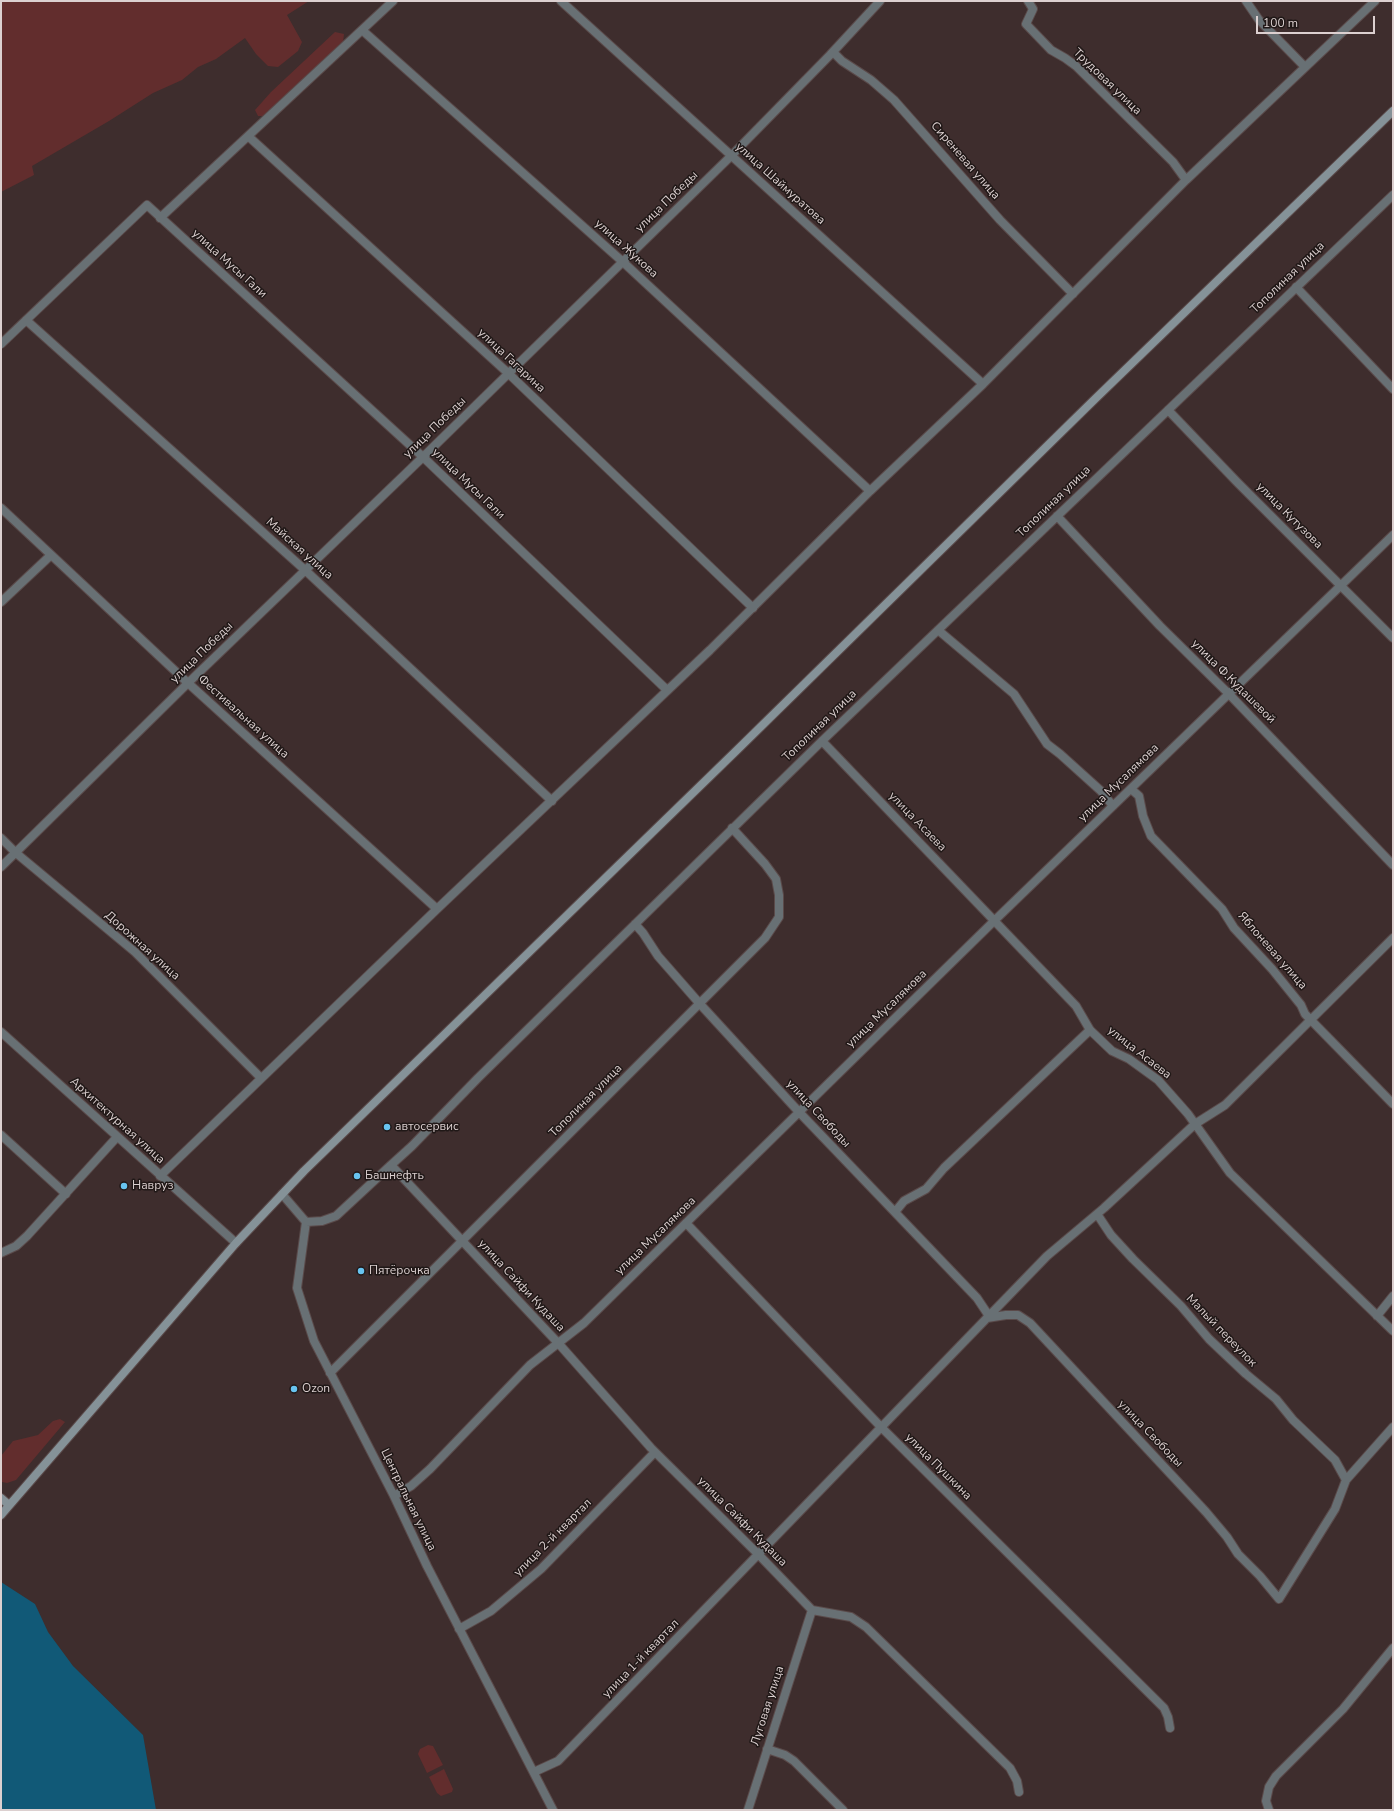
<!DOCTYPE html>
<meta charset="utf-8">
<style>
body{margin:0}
#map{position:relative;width:1394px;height:1811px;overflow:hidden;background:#3e2d2d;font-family:"Nunito Sans",sans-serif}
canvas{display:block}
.frame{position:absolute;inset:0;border:2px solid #dcd0d0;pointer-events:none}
.scale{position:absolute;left:1256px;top:16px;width:119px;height:18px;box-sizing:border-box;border:2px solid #dcd0d0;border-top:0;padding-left:5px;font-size:12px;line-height:14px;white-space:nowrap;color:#dcd0d0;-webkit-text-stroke:3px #201817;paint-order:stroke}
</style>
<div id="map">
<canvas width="1394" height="1811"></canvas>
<div class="frame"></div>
<div class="scale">100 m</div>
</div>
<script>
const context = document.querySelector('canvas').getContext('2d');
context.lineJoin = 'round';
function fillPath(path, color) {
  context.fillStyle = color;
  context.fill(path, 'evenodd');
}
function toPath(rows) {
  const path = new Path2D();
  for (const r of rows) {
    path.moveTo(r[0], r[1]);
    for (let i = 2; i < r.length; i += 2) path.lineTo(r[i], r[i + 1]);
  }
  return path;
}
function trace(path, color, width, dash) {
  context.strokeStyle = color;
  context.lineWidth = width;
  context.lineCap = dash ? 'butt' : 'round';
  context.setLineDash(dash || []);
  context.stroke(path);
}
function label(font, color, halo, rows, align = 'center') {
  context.font = font + ' "Nunito Sans",sans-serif';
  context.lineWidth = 3;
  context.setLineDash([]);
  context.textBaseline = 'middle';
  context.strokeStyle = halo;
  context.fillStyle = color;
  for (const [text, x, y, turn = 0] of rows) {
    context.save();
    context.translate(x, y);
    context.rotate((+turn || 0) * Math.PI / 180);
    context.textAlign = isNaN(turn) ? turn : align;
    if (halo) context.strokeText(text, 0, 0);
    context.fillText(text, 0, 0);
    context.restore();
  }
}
fillPath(toPath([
 [1,1,309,1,287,15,302,42,298,51,278,67,268,66,256,54,245,38,216,59,198,67,182,80,153,93,109,121,32,166,34,175,1,192],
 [335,32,344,34,343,42,264,116,258,116,255,110,271,92],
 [60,1419,65,1422,16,1480,7,1483,2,1482,1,1481,1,1456,13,1441,38,1435,53,1421],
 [428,1745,433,1746,443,1765,427,1773,418,1754,420,1749],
 [444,1769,453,1789,452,1792,441,1796,437,1793,429,1777]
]), '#622d2d');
fillPath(toPath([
 [1,1582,35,1604,48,1632,73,1666,143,1735,156,1810,1,1810]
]), '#115977');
const street = toPath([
 [561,1,983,384],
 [1028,1,1033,9,1026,24,1051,50,1065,58,1076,66,1173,162,1186,180],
 [1246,1,1259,20,1305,67],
 [362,30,623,262,870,491],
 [833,52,842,61,871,80,894,100,1000,220,1073,294],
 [248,136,508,373,753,608],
 [160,218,393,1],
 [1296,287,1393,389],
 [26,320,305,570,552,801],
 [1,344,147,205,423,457,667,690],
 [1168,410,1237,482,1393,638],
 [1,508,188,683,437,909],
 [1057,516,1160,626,1229,694,1393,865],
 [1,602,51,555],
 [938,630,1014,694,1047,744,1060,754,1101,791,1113,806],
 [822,741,1076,1006,1090,1030,1112,1051,1129,1059,1158,1080,1188,1114,1230,1173,1393,1331],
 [1131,789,1139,796,1143,816,1151,836,1222,909,1234,928,1272,969,1301,1005,1305,1014,1393,1104],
 [1,838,16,853,135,952,261,1078],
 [1,867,188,683,423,457,731,156,830,55,880,1],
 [635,924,643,933,658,956,700,1004,799,1112,977,1298,989,1316],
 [1,1032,236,1243],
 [1,1135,66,1194],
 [391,1165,412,1146,478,1078,822,741,1393,195],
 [160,1176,437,909,710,650,870,491,983,384,1186,180,1375,1],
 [282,1194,306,1222,297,1288,314,1341,394,1496,427,1566,553,1810],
 [895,1212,904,1201,926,1189,944,1168,1090,1030],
 [1097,1214,1111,1235,1133,1259,1181,1306,1209,1339,1246,1374,1276,1399,1293,1420,1335,1460,1346,1480],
 [306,1222,322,1221,336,1216,391,1165,559,1344,651,1448,759,1555,812,1610,851,1617,866,1627,1010,1768,1017,1781,1019,1792],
 [686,1223,881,1427,1164,1708,1168,1717,1170,1728],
 [1,1253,16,1246,27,1236,117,1137],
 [1377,1316,1393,1296],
 [987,1318,1006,1315,1018,1315,1030,1323,1206,1512,1227,1537,1238,1554,1260,1576,1279,1599,1335,1509,1346,1480,1393,1427],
 [330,1373,765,938,779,917,779,895,776,879,765,864,732,828],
 [394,1496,411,1486,430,1469,530,1365,584,1323,994,921,1393,535],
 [459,1629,491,1611,541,1569,655,1452],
 [767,1749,785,1755,794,1761,843,1810],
 [534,1772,558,1761,1047,1256,1104,1208,1195,1124,1225,1105,1393,938],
 [748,1810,812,1610],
 [1269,1810,1266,1801,1269,1787,1276,1776,1343,1709,1393,1648]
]);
const secondary = toPath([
 [1,1498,9,1505],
 [1,1515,236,1243,304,1171,736,751,1096,398,1393,111]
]);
trace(street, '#5a4a4a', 10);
trace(secondary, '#5a4a4a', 10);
trace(street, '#687074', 8);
trace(secondary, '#859298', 8);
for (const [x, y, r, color] of [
 [387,1127,4,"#68c4f0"],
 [357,1176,4,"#68c4f0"],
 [124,1186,4,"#68c4f0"],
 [361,1271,4,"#68c4f0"],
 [294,1389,4,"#68c4f0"]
]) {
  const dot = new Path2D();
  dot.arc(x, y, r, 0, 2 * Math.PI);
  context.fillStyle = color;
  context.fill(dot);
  trace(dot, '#201817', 1.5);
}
label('12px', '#dcd0d0', '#201817', [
 ["Трудовая улица",1107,82,44],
 ["Сиреневая улица",965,161,49],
 ["улица Шаймуратова",780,184,42],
 ["улица Победы",667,202,-44],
 ["улица Жукова",626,249,42],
 ["улица Мусы Гали",229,264,42],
 ["Тополиная улица",1288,278,-44],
 ["улица Гагарина",511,361,43],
 ["улица Победы",435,428,-44],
 ["улица Мусы Гали",468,484,44],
 ["Тополиная улица",1054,502,-44],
 ["улица Кутузова",1289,516,45],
 ["Майская улица",299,549,42],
 ["улица Победы",202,653,-44],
 ["улица Ф.Кудашевой",1233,682,45],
 ["Фестивальная улица",243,717,42],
 ["Тополиная улица",820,726,-44],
 ["улица Мусалямова",1119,783,-44],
 ["улица Асаева",917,822,46],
 ["Дорожная улица",142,946,42],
 ["Яблоневая улица",1272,951,49],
 ["улица Мусалямова",887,1009,-44],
 ["улица Асаева",1139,1053,38],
 ["Тополиная улица",586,1101,-45],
 ["улица Свободы",818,1114,47],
 ["Архитектурная улица",117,1121,42],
 ["улица Мусалямова",656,1236,-44],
 ["улица Сайфи Кудаша",521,1286,47],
 ["Малый переулок",1221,1331,46],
 ["улица Свободы",1150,1434,46],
 ["улица Пушкина",938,1467,45],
 ["Центральная улица",408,1500,64],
 ["улица Сайфи Кудаша",742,1522,45],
 ["улица 2-й квартал",553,1538,-45],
 ["улица 1-й квартал",641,1659,-46],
 ["Луговая улица",768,1706,-72]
]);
label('12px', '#dcd0d0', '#201817', [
 ["автосервис",395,1127],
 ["Башнефть",365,1176],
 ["Навруз",132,1186],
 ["Пятёрочка",369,1271],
 ["Ozon",302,1389]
], 'left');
</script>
